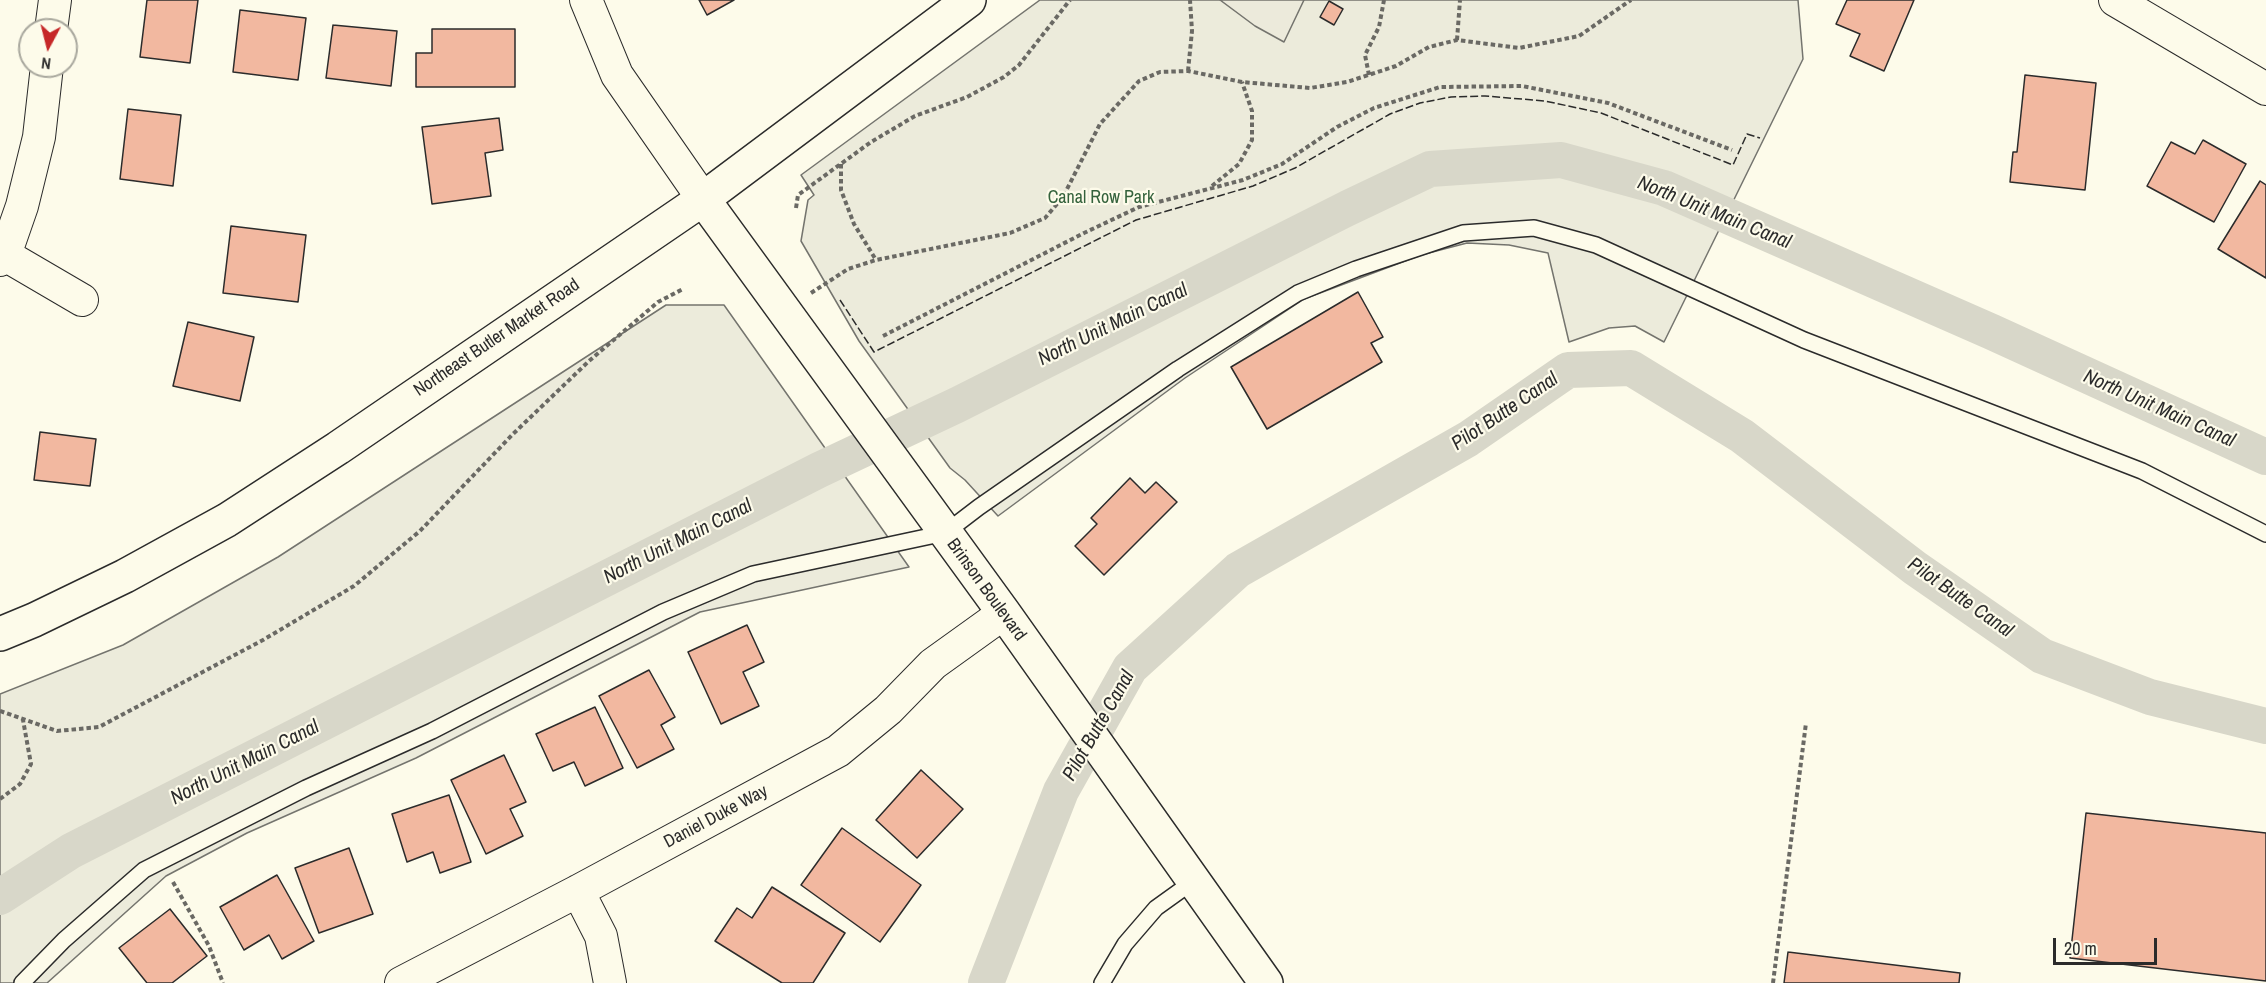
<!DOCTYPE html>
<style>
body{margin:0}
#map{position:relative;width:2266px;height:983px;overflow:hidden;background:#fdfbea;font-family:"Archivo Narrow",sans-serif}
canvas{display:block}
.north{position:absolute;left:18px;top:18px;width:60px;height:60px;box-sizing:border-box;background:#fdfbea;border:2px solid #a9a89e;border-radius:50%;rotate:187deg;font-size:16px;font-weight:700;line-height:24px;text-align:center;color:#2b2b2b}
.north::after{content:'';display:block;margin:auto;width:21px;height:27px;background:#c62828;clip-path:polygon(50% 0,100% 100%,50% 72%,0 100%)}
.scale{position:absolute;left:2053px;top:938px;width:104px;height:27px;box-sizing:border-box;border:3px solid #2b2b2b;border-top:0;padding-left:8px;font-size:18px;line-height:21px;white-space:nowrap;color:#2b2b2b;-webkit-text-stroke:4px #fdfbea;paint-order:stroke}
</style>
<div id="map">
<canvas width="2266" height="983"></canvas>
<div class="north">N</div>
<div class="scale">20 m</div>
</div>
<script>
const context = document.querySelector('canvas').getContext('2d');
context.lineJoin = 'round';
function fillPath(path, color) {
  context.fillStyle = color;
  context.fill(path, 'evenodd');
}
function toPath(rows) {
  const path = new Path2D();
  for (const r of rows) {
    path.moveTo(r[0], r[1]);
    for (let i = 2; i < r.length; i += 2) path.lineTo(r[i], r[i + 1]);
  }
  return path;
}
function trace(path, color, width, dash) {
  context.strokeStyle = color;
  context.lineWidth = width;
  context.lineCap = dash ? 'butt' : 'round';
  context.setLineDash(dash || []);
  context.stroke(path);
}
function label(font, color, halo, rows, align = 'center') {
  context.font = font + ' "Archivo Narrow",sans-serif';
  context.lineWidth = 4.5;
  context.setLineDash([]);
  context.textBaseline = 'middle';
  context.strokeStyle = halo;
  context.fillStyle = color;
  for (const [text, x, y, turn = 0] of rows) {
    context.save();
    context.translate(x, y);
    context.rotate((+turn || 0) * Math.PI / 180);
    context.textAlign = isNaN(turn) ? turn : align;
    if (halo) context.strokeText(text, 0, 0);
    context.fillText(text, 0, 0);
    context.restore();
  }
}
const green = toPath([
 [1040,0,1798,0,1803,59,1664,342,1635,326,1609,328,1569,342,1548,253,1509,245,1467,243,1421,255,1304,299,1185,378,998,516,965,480,950,468,859,341,801,241,808,200,814,195,801,175,1040,0],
 [666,305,724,305,909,567,700,612,416,758,247,833,166,876,47,983,0,983,0,694,123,645,278,557,666,305]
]);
fillPath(green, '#ecebdb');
trace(green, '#74746e', 1.5);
const parking = toPath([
 [1220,0,1304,0,1284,42,1255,26,1220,0]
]);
fillPath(parking, '#eceadb');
trace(parking, '#74746e', 1.5);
trace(toPath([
 [0,897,71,851,819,470,957,405,1348,208,1430,169,1561,160,1664,188,1992,332,2266,457],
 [986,983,1061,791,1130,668,1238,570,1468,439,1568,370,1631,368,1742,436,1915,568,2042,656,2150,697,2266,726]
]), '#d8d7c9', 36);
const building = toPath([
 [147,0,198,0,190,63,140,57,147,0],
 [699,0,734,0,707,15,699,0],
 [1847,0,1914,0,1884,71,1850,56,1860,34,1836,24,1847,0],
 [1329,1,1343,9,1334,25,1320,17,1329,1],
 [240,10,306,18,298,80,233,72,240,10],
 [333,25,397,31,391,86,326,78,333,25],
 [432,29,515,29,515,87,416,87,416,53,432,53,432,29],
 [2025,75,2096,83,2085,190,2010,182,2013,152,2017,152,2025,75],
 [128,109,181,115,173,186,120,179,128,109],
 [499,118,503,150,485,153,491,196,432,204,422,127,499,118],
 [2203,140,2246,164,2214,222,2147,186,2171,142,2195,154,2203,140],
 [2260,181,2266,185,2266,278,2218,249,2260,181],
 [231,226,306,235,298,302,223,293,231,226],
 [1358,292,1383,337,1371,343,1382,362,1267,429,1231,367,1358,292],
 [188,322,254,337,240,401,173,386,188,322],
 [40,432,96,439,90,486,34,480,40,432],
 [1130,478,1145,493,1156,482,1177,502,1104,575,1075,546,1097,524,1091,518,1130,478],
 [747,625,764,662,743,672,759,706,721,724,688,652,747,625],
 [649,670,675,717,661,725,674,749,637,768,599,696,649,670],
 [595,707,623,768,585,786,574,762,553,771,536,734,595,707],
 [504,755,526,802,510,809,523,836,486,854,451,780,504,755],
 [921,770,963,809,917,858,876,820,921,770],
 [449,795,471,862,440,873,433,852,407,862,392,814,449,795],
 [2086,813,2266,833,2266,981,2070,958,2086,813],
 [842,828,921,885,880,942,801,885,842,828],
 [349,848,373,914,319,933,295,868,349,848],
 [277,875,314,941,282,959,269,935,244,950,220,907,277,875],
 [772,887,845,933,813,983,782,983,715,941,737,908,752,918,772,887],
 [170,909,207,956,172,983,147,983,119,948,170,909],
 [1788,952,1960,973,1959,983,1784,983,1788,952]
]);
fillPath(building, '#f2b8a0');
trace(building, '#2b2b2b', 1.5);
const service = toPath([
 [22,983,64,940,144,870,306,788,432,731,663,612,753,574,945,533,979,507,1178,369,1298,293,1356,269,1463,233,1534,228,1596,245,1804,340,2142,471,2266,534],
 [1102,983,1125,944,1156,908,1195,880]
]);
const minor = toPath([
 [586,0,617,75,703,199],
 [2115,0,2266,89],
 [51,30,55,0],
 [5,255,82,300],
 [0,260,5,255,22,206,39,137,47,66],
 [578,891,601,936,610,983],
 [401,983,578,891,838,751,888,710,933,664,1004,613]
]);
const tertiary = toPath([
 [703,199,1004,613,1266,983]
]);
const secondary = toPath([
 [0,634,34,620,125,576,227,520,338,448,703,199,969,0]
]);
trace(service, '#2b2b2b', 18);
trace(minor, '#2b2b2b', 34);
trace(tertiary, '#2b2b2b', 36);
trace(secondary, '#2b2b2b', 36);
trace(toPath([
 [1457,40,1460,0],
 [1188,71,1192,31,1190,0],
 [1369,75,1365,55,1379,27,1384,0],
 [841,164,841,190,854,224,876,260],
 [1212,186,1239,164,1252,140,1252,111,1242,82],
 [796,208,798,195,871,142,915,116,967,97,1004,77,1019,65,1070,0],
 [811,293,848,269,876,260,1010,233,1045,218,1063,197,1100,124,1139,81,1160,72,1188,71,1242,82,1310,88,1347,82,1396,66,1429,47,1457,40,1519,48,1579,36,1631,0],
 [883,336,1084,233,1139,207,1243,180,1282,164,1337,127,1374,108,1440,87,1522,86,1608,103,1732,150],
 [0,711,57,731,99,727,263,640,354,586,420,531,513,434,589,361,658,302,683,289],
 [0,799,20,784,31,764,23,720],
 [173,882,209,946,223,983],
 [1773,983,1806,723]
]), '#6a6964', 4, [4.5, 3]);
trace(service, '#fdfbea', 15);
trace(minor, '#fdfbea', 32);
trace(tertiary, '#fdfbea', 33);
trace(secondary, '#fdfbea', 33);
trace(toPath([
 [840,300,874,352,1136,220,1253,186,1295,168,1390,114,1420,103,1451,97,1485,96,1545,101,1601,113,1733,165,1747,134,1760,138]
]), '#2b2b2b', 1.5, [8, 3]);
label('18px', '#34623c', '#fdfbea', [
 ["Canal Row Park",1101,198]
]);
label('18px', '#2b2b2b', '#fdfbea', [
 ["Northeast Butler Market Road",497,338,-34],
 ["Brinson Boulevard",986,590,54],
 ["Daniel Duke Way",716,817,-28]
]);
label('italic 20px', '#2b2b2b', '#fdfbea', [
 ["North Unit Main Canal",1714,213,22],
 ["North Unit Main Canal",1113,325,-26],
 ["North Unit Main Canal",2159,409,24],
 ["Pilot Butte Canal",1505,412,-34],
 ["North Unit Main Canal",678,542,-27],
 ["Pilot Butte Canal",1960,598,35],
 ["Pilot Butte Canal",1099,726,-60],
 ["North Unit Main Canal",245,763,-27]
]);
</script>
